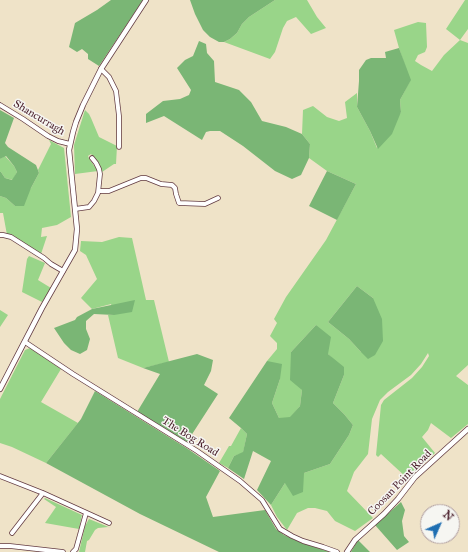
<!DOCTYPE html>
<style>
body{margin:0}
#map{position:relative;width:468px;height:552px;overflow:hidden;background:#efe3c8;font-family:"IM FELL Great Primer",serif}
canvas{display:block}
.north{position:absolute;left:420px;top:504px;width:40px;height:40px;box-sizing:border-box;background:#f6f6f2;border:1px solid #b1a0a2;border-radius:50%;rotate:45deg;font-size:11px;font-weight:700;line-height:16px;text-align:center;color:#4a1f2b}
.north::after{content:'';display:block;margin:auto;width:14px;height:18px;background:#1f6fb2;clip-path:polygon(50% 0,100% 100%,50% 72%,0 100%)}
</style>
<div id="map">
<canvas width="468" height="552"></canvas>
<div class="north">N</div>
</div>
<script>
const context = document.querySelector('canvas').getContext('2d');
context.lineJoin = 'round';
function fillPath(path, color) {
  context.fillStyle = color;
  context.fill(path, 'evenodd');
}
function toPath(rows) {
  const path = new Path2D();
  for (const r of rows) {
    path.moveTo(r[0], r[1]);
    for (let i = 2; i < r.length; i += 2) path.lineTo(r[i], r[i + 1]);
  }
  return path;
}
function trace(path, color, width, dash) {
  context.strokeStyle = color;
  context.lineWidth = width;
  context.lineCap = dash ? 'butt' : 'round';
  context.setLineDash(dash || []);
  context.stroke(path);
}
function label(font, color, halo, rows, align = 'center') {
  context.font = font + ' "IM FELL Great Primer",serif';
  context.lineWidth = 3;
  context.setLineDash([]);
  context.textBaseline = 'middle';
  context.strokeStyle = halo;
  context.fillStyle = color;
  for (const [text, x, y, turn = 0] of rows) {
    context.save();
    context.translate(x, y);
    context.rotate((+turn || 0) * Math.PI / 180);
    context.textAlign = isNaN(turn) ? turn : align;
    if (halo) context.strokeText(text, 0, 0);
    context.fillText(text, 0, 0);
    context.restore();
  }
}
fillPath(toPath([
 [275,0,307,0,317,17,326,28,311,34,296,17,287,21,283,28,275,52,270,59,224,42,230,39,237,33,242,24,249,17],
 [465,0,468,0,468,29,460,40,468,43,468,365,456,376,468,385,468,424,451,438,431,423,428,430,422,437,435,453,407,478,381,454,378,457,376,455,381,405,384,400,412,378,422,367,429,356,428,353,421,364,411,375,388,392,380,400,372,419,368,454,354,472,347,491,373,518,355,531,335,521,327,511,315,508,308,508,297,513,287,530,277,517,271,505,285,483,304,473,330,464,349,435,353,425,344,414,333,403,344,375,334,360,328,354,316,325,291,352,302,390,300,406,290,418,279,418,272,403,280,379,267,361,277,349,277,343,270,336,277,323,274,319,286,297,326,240,356,184,327,171,309,158,310,144,302,134,303,110,313,106,327,117,339,121,347,118,345,102,357,93,357,107,370,131,377,148,401,112,400,100,410,81,399,48,394,30,418,22,426,23,427,47,425,52,418,55,415,61,421,65,432,71,444,55,460,40,446,29],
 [357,286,373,298,361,352,349,339,328,322],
 [85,110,89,114,91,118,99,137,117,146,116,164,114,164,102,172,98,162,91,154,88,156,90,160,98,171,75,174,74,145],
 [49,140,64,148,71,217,57,225,42,228,41,237,47,236,41,254,7,235,3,213,0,213,0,196,6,198,15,206,31,188,39,173,38,170,51,144],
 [5,156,14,166,17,172,13,180,5,178,1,172,0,172,0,159],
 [119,237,132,238,146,300,154,300,169,362,143,368,118,358,108,315,114,315,111,304,92,309,81,298,97,279,86,255,80,251,81,241,102,242],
 [29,256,45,263,38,280,51,288,42,302,22,292,27,259],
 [0,310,8,315,0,327],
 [30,348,61,369,41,402,78,423,46,463,12,447,0,443,0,399,25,350],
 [241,428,247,434,243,453,234,456,228,468,219,463,229,446,231,446],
 [45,498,82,515,79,529,45,523,56,507,44,499],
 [89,519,111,528,108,527,98,528,95,530,89,540,87,541,85,552,79,552,85,526]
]), '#99d589');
fillPath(toPath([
 [111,0,143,0,99,66,88,59,88,54,82,49,77,52,69,47,75,23,97,10],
 [190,0,275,0,249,17,242,24,237,33,230,39,224,42,219,42,210,37,203,30,195,14],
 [199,41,206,44,207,53,214,61,215,82,239,90,251,102,262,121,286,127,302,134,310,144,309,158,301,175,292,179,275,171,243,146,220,131,210,131,206,132,202,140,164,116,146,123,146,114,163,101,180,99,189,95,191,90,177,68,185,60,193,56],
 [399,48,411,80,400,100,401,112,392,134,378,149,370,131,357,107,359,81,359,70,366,60,371,58,386,58,385,52],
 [0,110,14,118,5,143,8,147,36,165,39,173,31,188,24,206,15,206,6,198,0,196,0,172,1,172,5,178,12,180,17,172,14,166,6,156,0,159],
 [327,171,356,184,337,220,309,206],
 [357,286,373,298,382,319,383,341,375,355,368,359,361,352,349,339,328,322],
 [135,300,132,312,114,315,94,314,86,321,86,329,90,339,87,350,80,354,71,350,64,343,54,328,75,320,77,317,92,309],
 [316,325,331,337,328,354,344,367,344,375,333,403,344,414,353,425,349,435,330,464,304,473,303,492,293,496,285,483,271,505,257,490,271,461,253,451,244,479,228,468,234,456,243,452,247,434,241,428,229,418,267,361,282,364,280,379,272,403,279,418,290,417,300,406,302,390,290,380,291,352],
 [197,354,213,360,211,371,204,385,218,394,187,442,137,412,160,374,143,368],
 [95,391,188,449,220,471,206,497,213,517,265,510,276,529,284,535,302,543,330,552,219,552,140,514,46,463,81,419],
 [401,502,405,510,402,521,404,536,409,542,397,550,375,525],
 [358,540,370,552,351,552]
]), '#7ab675');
const minor = toPath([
 [101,69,109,77,116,91,119,116,119,147],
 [0,105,23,119,48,136,58,141,70,144],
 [99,191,109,191,141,178,146,178,161,184,172,185,175,188,176,194,179,203,205,204,218,198],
 [75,209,89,207,94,201,98,193,100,174,99,169,96,163,92,158],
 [0,235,3,235,11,237,44,258,51,264,63,271],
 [25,342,73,374,197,451,240,481,262,500,280,529,292,536,303,541,323,547,337,552],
 [0,476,43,493,109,523],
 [12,533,43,493],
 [0,546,10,546,63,552],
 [73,552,76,549,86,513]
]);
const tertiary = toPath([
 [0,389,42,308,75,250,77,229,69,150,73,132,76,122,83,105,101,69,146,0],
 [347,552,355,540,384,514,398,499,415,477,468,429]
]);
trace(minor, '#633c43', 5.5);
trace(tertiary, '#633c43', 6);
trace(minor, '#fff', 4);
trace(tertiary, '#fff', 4.5);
label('11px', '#4a1f2b', '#f6f6f2', [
 ["Shancurragh",39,118,31],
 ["The Bog Road",190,437,32],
 ["Coosan Point Road",400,483,-46]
]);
</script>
